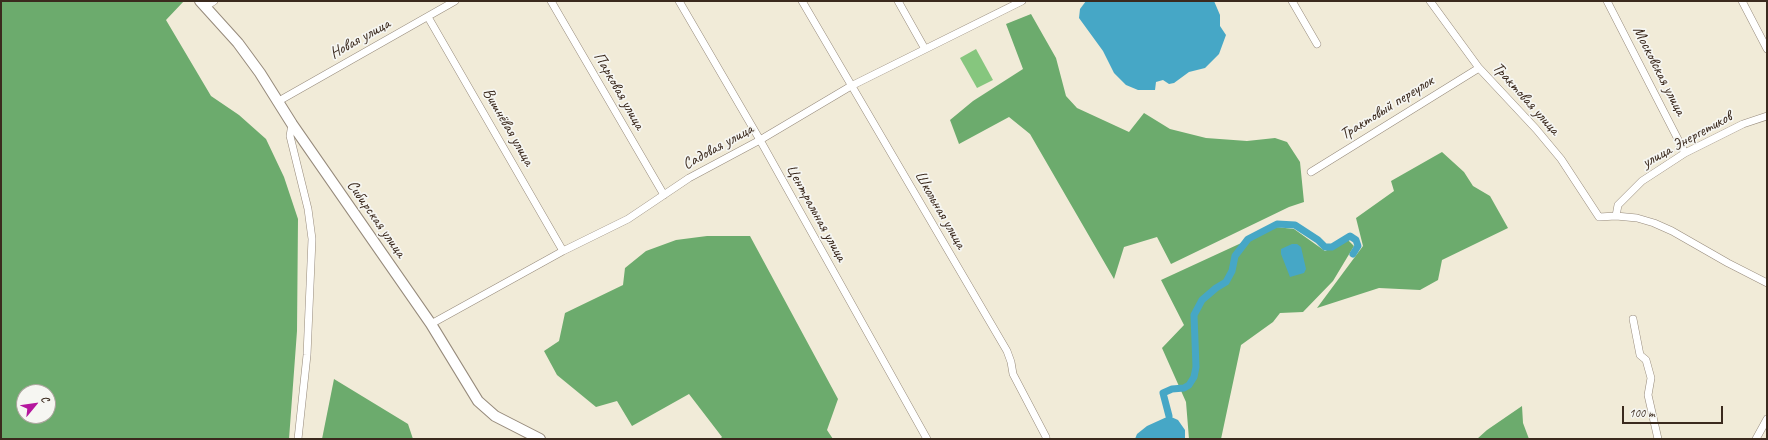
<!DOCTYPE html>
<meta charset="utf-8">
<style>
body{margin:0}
#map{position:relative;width:1768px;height:440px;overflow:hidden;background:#f1ebd8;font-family:Caveat,sans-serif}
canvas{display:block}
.frame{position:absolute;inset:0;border:2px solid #3b2a1e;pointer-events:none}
.north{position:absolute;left:16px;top:384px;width:40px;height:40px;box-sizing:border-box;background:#f6f6f2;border:1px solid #aba49d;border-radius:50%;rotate:61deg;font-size:11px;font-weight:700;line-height:16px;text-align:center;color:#3b2a1e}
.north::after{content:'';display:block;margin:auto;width:14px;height:18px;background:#b5179e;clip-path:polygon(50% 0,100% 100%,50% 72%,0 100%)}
.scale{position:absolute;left:1622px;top:406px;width:101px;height:18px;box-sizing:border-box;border:2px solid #3b2a1e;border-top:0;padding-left:5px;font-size:12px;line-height:14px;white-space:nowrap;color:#3b2a1e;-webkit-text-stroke:3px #f6f6f2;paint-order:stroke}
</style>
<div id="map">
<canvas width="1768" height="440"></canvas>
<div class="frame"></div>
<div class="north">С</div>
<div class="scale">100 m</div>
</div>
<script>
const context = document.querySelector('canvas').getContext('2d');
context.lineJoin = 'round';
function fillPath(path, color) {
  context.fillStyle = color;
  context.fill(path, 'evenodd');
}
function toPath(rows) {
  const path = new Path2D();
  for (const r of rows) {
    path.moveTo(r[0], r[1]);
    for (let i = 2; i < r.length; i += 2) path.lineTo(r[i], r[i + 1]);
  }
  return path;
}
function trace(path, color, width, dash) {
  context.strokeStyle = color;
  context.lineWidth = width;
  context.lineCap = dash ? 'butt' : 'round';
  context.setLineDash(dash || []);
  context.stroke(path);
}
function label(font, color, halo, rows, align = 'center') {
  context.font = font + ' Caveat,sans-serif';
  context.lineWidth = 3.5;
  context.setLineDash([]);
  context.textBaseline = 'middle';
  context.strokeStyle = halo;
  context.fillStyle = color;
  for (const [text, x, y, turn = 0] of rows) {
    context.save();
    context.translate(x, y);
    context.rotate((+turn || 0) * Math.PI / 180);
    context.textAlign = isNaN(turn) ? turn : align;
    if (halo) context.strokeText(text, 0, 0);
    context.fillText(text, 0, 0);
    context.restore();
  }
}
fillPath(toPath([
 [976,49,993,80,977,88,960,58]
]), '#86c67e');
fillPath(toPath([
 [1,1,184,1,166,20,211,96,239,115,266,139,284,177,298,219,297,331,289,439,1,439],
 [24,392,48,392,48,416,24,416],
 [1031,14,1056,58,1066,96,1077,108,1129,132,1144,113,1170,129,1206,138,1247,141,1275,138,1287,142,1300,162,1304,202,1289,207,1171,264,1157,237,1124,247,1114,279,1030,134,1009,117,959,144,950,120,973,101,1023,69,1006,24],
 [1442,152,1464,172,1473,186,1490,196,1508,228,1442,260,1438,280,1420,290,1379,288,1317,308,1363,246,1356,218,1394,191,1391,181],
 [1276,227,1294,229,1325,251,1348,240,1354,246,1333,281,1303,312,1280,313,1273,322,1241,345,1221,439,1189,439,1186,402,1162,348,1184,325,1161,280],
 [707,236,750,236,838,399,827,430,833,439,720,439,722,437,689,394,632,426,617,401,596,407,557,375,544,351,559,341,565,313,623,285,625,268,646,251,676,240],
 [334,379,408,424,413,439,322,439],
 [1522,406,1523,423,1529,439,1477,439,1487,430]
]), '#6cab6d');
fillPath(toPath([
 [1086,1,1214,1,1220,15,1220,26,1226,35,1219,54,1205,68,1189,72,1174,83,1169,84,1163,80,1156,82,1155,90,1138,90,1126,85,1114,73,1103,51,1079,18,1080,9],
 [1292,244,1297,244,1301,247,1306,269,1304,273,1290,277,1281,254,1281,249],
 [1169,416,1178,420,1185,430,1185,439,1135,439,1137,434,1147,426]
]), '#46a7c6');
trace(toPath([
 [1169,416,1163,393,1172,389,1184,388,1189,385,1194,377,1196,367,1194,315,1202,300,1216,288,1226,282,1232,271,1235,256,1248,239,1277,224,1295,225,1318,240,1325,247,1332,247,1350,236,1356,240,1358,246,1353,254]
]), '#46a7c6', 7);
const street = toPath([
 [551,1,664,195],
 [679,1,760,140,927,439],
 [802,1,1007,351,1011,362,1013,374,1046,437],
 [898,1,925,49],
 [1292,1,1317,44],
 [1430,1,1479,68,1536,129,1561,159,1599,217,1616,216,1637,218,1654,223,1672,231,1728,263,1767,283],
 [1607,1,1685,153],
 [1742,1,1767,49],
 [205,7,214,1],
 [428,17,563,251],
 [277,102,455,1],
 [292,124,290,136,308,209,312,239,307,355,298,439],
 [1311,172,1479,68],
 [1616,216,1618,205,1642,181,1685,153,1743,124,1767,116],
 [1633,319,1640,355,1646,360,1651,378,1648,395,1658,439],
 [431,324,563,251,628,219,689,178,760,140,851,86,1022,1],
 [1756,439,1767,419]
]);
const secondary = toPath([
 [200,1,238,43,260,73,292,124,431,324,478,401,495,416,540,439]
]);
trace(street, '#968a7b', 8);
trace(secondary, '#968a7b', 12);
trace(street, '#fff', 7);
trace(secondary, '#fff', 10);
label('16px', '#3b2a1e', '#f6f6f2', [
 ["Новая улица",360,39,-29],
 ["Московская улица",1659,71,63],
 ["Парковая улица",619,91,60],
 ["Трактовая улица",1526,99,48],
 ["Трактовый переулок",1387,108,-32],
 ["Вишнёвая улица",508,127,60],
 ["улица Энергетиков",1687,140,-29],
 ["Садовая улица",718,147,-29],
 ["Школьная улица",940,210,60],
 ["Центральная улица",816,213,61],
 ["Сибирская улица",376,219,55]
]);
</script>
